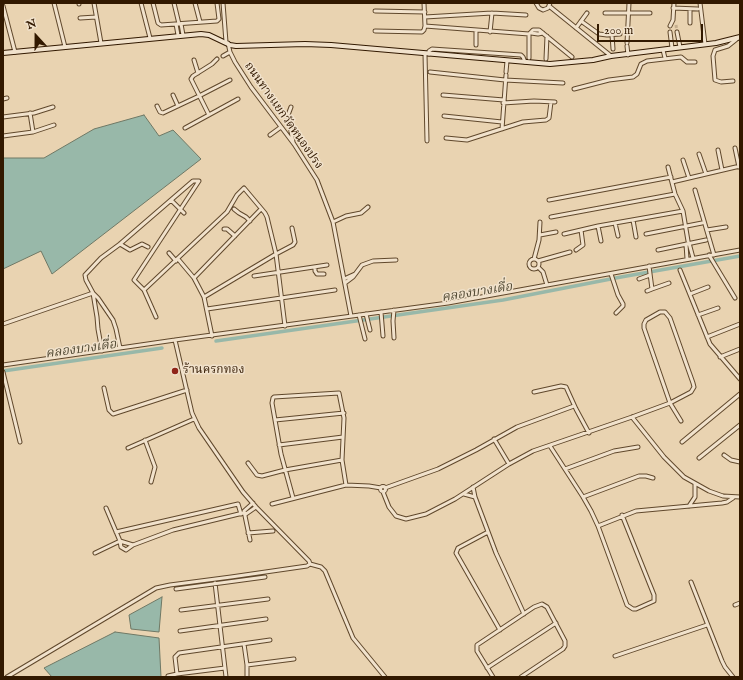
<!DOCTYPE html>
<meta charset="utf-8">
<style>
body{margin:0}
#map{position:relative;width:743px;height:680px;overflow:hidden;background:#e9d3b1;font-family:"IM FELL English",serif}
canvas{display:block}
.frame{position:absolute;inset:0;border:4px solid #321900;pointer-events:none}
.north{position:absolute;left:16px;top:16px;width:40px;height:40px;-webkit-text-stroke:3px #f1e2cc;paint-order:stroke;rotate:339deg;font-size:11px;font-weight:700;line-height:16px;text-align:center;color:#321900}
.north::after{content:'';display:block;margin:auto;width:14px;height:18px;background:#321900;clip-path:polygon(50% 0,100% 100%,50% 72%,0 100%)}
.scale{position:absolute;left:597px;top:24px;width:106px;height:18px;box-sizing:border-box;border:2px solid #321900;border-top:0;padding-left:5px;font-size:12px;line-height:14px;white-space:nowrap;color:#321900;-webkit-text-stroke:3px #f1e2cc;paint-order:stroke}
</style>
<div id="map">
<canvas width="743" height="680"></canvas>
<div class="frame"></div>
<div class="north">N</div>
<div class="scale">200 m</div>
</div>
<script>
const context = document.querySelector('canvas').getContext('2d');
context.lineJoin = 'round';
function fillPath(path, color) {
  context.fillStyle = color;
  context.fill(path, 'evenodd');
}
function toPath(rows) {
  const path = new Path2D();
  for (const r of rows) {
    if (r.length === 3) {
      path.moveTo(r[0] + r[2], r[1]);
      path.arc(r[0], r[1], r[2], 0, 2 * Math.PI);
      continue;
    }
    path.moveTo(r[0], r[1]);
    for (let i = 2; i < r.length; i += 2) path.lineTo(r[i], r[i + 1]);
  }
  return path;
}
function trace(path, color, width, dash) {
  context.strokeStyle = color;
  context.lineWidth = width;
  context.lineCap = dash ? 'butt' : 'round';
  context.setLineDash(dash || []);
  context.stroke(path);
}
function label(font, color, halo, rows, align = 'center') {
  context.font = font + ' "IM FELL English","Noto Serif Thai",serif';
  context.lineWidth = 3;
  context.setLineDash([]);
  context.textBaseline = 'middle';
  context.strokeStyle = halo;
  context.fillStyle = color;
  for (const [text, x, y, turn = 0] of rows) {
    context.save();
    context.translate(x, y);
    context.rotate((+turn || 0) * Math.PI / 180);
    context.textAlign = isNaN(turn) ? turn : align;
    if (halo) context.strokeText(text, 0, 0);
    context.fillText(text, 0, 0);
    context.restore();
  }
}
const water = toPath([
 [144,115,159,136,173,130,201,159,52,274,41,251,3,269,3,158,44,158,94,129,144,115],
 [162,597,159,632,131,629,129,615,162,597],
 [115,632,159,638,161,677,52,677,44,668,115,632]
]);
fillPath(water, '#98b8a9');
trace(water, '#6f7865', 1);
trace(toPath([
 [216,341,503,300,621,277,740,256],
 [3,371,162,348]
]), '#98b8a9', 3.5);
trace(toPath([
 [676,25,677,32]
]), '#c4ae8e', 3, [3, 1.5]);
const street = toPath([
 [54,3,65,47],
 [94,3,101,43],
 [141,3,150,38],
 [153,3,158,23,161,25,217,21,219,19,217,3],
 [174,3,179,24],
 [195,3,200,22],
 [223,3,226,42],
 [536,3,539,8,543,10,548,8,550,3],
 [700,3,705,44],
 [79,4,79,3],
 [3,6,15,52],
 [549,6,611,56],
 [673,8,698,9],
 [375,11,425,12],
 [605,13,650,13],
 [425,17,492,13,526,15],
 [80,18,96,17],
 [581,21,599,34,607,35,620,34],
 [690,23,690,9],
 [176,24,178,35],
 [181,24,183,35],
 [425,26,529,34,529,58],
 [670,26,673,20,674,3],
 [576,28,587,13],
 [375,31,422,32,424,30,425,26,424,3],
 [490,32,492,13],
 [670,32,672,48],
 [677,32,680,47],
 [531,33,538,34,543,33],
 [529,34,533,30,539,30,572,57],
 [612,35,613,49],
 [228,43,230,52,235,62,251,87,294,144,317,180,333,222,351,316],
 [627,43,629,3],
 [476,45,476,31],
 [627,46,628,55],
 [663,50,665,58],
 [425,54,427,141],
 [429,54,429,51,432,49,521,55,523,57,525,62],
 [223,56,230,52],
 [546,59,547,36],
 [194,60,198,73],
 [430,72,505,80,563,83],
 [506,72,507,61],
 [733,81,721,82,715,80,713,56,715,50,728,46,738,38],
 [574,89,609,80,633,77,637,74,641,64,647,61,681,57,687,62,695,62],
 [173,95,178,106],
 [443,95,504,100],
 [3,99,7,98],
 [503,103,534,101,555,102],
 [157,106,160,112,163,113,199,96,230,80],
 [291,107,288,115,293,142],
 [30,113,33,132],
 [209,115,191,79,193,76,212,64,217,59],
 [444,116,502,122],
 [3,117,34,113,53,107],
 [185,128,238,99],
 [502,129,506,75],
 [270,135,281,127],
 [3,136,33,132,54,125],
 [446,138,467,140,523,122,546,120,549,118,551,102],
 [735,148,739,167],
 [718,150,722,170],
 [699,154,706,174],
 [683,160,689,178],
 [668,167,675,194,683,211,688,241],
 [672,182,740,166],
 [695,190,714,255],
 [171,200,184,213],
 [549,200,671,177],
 [234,209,239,213,246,217,250,221],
 [551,217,675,194],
 [633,220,636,237],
 [333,222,346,216,361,213,368,207],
 [615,223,618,236],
 [598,226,601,241],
 [224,229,227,229,235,236],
 [707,230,726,227],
 [564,234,598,226,683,211],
 [646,234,702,223],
 [540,235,556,232],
 [689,243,693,258],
 [120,244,130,250,142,244,148,247],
 [686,244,687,259],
 [576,250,583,245,581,230],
 [658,250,706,240],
 [169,253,176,261],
 [709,255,735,298],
 [178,259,194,278,204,297,212,336],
 [534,259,539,240,540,222],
 [534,264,5],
 [538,261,570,252],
 [315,267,315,271,317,274,324,274],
 [538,267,543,272,547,285],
 [680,270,710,344,740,379],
 [611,274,618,295,623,304,623,306,616,313],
 [254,276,327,265],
 [194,278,261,209],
 [344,279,355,274],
 [639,279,650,275],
 [345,283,353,277,362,265,373,261,396,260],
 [652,289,669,283],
 [144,290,227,212,237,195,244,188,265,213,267,217,276,254,285,326],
 [647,291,652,289,649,266],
 [690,294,708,287],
 [204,297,276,254,293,245,295,242,292,228],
 [207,309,335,290],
 [394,310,393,321,394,338],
 [381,312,383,336],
 [366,314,370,330],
 [359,315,365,339],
 [698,315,718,308],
 [3,324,93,293,98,298,113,320,116,329,120,348],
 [707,337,740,324],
 [102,351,98,329,97,317,93,293,86,280,85,275,101,258,120,244,193,181,199,181,134,280,144,290,156,317],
 [720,357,740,349],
 [3,365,175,340,448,303,740,250],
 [3,372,20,442],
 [104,388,109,410,113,414,187,390],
 [534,392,561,386,566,387,576,409,589,433],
 [632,417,664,457,684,477,709,491,723,496,740,497],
 [275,420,344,413],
 [494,439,509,464],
 [145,440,155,467,151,482],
 [682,442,740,394],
 [279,445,343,437],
 [550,446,583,497,591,511,598,526,627,605,633,609,636,609,654,601,654,595,622,515],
 [128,448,194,419],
 [724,455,731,460,740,462],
 [699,458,740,425],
 [248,463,257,475,262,476,285,470,342,460],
 [565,469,614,451,638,447],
 [383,489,2.5],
 [473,487,475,497,496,553,524,614],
 [385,488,438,469,476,450,517,427,574,406],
 [383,492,389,507,396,516,406,519,426,514,455,499,509,464,533,451,632,417,670,403,691,392,694,387,693,383,670,318,665,312,660,312,646,320,644,324,644,328,670,403,681,421],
 [464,494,475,497],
 [583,497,639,476,646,476,653,478],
 [293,498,281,454,272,403,273,398,274,397,339,393,344,418,342,460,346,485],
 [272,504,346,485,369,486,381,488],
 [689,506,695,497,695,484],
 [106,508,120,541,121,547,126,550,133,545,173,530,243,513,246,514,256,507],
 [598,526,636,511,722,503,727,502,733,498],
 [116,532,238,504,241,514],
 [488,532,458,548,456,553,500,630],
 [248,533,273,531],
 [250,540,244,511,253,503],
 [95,553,120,541,133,545],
 [310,564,321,567,325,571,353,638,385,677],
 [691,582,722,661,725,667,733,677],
 [215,583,226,677],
 [176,589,265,577],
 [735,605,740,603],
 [181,610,268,599],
 [180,631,266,619],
 [244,644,247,665,247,677],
 [615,656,707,625],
 [247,665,294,659],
 [225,668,177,674,175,657,179,653,270,640],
 [487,668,556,623],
 [168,676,177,674],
 [7,677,156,588,170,585,231,577,307,566,310,564,309,561,256,507,243,492,199,428,192,413,175,340],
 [493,677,477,651,477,645,534,607,542,604,547,607,565,641,565,646,563,649,521,677]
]);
const secondary = toPath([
 [3,53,201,34,209,35,230,45,236,46,305,44,331,45,550,64,593,60,611,56,716,43,740,37]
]);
trace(street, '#60482c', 5);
trace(secondary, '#321900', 6);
trace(street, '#f1e2cc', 3);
trace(secondary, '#f1e2cc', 4);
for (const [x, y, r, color] of [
 [175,371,4,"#8f2418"]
]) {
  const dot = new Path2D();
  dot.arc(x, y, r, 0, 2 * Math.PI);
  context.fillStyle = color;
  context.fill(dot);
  trace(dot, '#f1e2cc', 1.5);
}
label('12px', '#321900', '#f1e2cc', [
 ["ถนนทางแยกวัดหนองปรง",283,116,55]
]);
label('12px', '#321900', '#f1e2cc', [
 ["ร้านครกทอง",183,371]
], 'left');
label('italic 13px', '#514933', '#f1e2cc', [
 ["คลองบางเดื่อ",477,293,-9],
 ["คลองบางเดื่อ",81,350,-8]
]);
</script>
